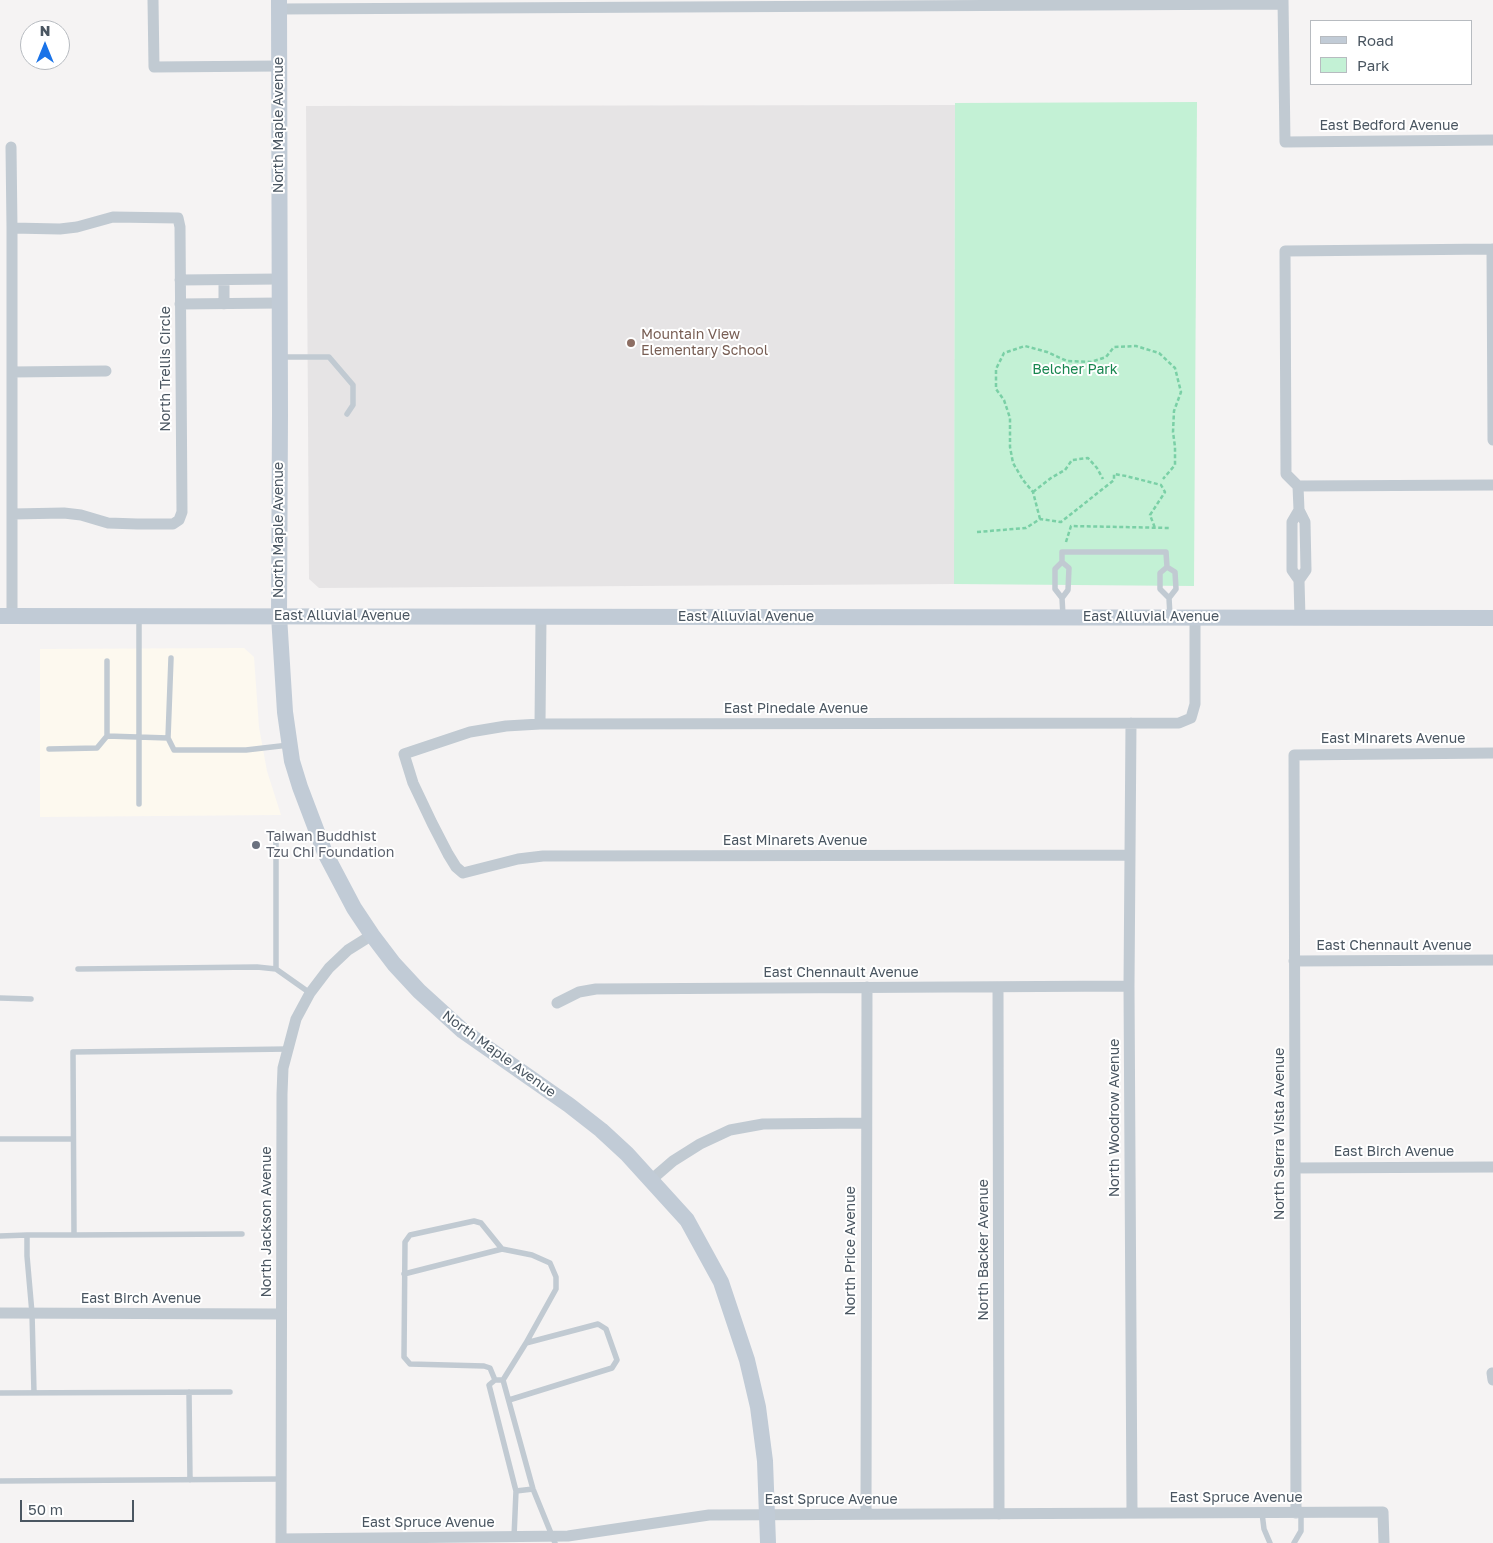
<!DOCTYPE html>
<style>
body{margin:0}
#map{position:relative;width:1493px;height:1543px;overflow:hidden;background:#f5f3f3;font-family:"Golos Text",sans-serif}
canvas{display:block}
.legend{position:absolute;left:1310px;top:20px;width:162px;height:65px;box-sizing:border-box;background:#fff;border:1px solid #b7bbc0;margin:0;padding:6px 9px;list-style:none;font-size:15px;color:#4a5661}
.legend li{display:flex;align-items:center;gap:10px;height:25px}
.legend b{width:25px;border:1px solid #b7bbc0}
.north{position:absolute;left:20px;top:20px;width:50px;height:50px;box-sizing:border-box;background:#fff;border:1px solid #b7bbc0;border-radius:50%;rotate:0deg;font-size:14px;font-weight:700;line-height:20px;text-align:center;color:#4a5661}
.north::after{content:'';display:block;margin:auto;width:18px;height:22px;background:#1a73e8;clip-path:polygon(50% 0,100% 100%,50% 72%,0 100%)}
.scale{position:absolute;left:20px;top:1500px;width:114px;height:22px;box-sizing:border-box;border:2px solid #4a5661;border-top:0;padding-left:6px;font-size:15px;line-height:18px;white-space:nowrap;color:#4a5661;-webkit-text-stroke:4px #fff;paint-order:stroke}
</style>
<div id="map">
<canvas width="1493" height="1543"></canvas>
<ul class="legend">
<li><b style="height:6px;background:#c1cbd6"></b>Road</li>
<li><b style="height:14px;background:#c3f1d5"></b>Park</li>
</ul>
<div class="north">N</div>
<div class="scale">50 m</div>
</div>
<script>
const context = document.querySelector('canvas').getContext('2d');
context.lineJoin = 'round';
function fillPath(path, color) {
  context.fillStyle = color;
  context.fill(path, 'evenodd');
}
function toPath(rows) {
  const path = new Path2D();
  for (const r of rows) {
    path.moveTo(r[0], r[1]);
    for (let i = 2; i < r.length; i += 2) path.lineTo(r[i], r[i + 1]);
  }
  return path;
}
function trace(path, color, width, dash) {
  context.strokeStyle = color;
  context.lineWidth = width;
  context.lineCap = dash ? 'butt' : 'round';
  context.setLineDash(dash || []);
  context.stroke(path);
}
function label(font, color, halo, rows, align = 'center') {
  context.font = font + ' "Golos Text",sans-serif';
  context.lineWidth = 4;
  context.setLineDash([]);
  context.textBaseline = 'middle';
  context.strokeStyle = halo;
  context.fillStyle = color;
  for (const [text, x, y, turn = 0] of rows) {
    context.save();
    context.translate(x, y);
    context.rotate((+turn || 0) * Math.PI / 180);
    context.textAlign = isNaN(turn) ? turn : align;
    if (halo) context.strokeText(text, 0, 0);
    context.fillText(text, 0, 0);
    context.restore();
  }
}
fillPath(toPath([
 [244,648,254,657,259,727,267,771,281,815,40,817,40,649]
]), '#fdf9ef');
fillPath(toPath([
 [955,105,954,584,319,588,309,579,306,106]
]), '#e6e4e5');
fillPath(toPath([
 [1197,102,1194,586,954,584,955,103]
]), '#c3f1d5');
trace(toPath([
 [1033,492,1051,478,1065,470,1072,460,1088,458,1097,468,1103,479],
 [1040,519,1033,492,1023,480,1013,463,1010,447,1010,418,1004,400,996,389,996,369,1004,353,1025,346,1047,352,1067,361,1091,362,1106,357,1114,347,1136,346,1159,353,1175,368,1181,392,1174,411,1173,432,1175,447,1175,465,1163,479],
 [977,532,1026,528,1040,519,1061,522,1114,480,1114,474,1126,476,1161,485,1165,492,1150,515,1155,528],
 [1066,542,1071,526,1170,528]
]), '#7ad0a6', 2.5, [4, 2.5]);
trace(toPath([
 [281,357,329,357,353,385,353,405,347,414],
 [1062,562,1062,552,1166,552,1167,567],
 [1062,598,1068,590,1069,568,1062,562,1055,569,1055,589,1062,598,1063,616],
 [1169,598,1160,589,1160,573,1167,567,1175,572,1176,589,1169,598,1170,616],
 [139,618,139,804],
 [171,658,168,738,174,750,246,750,289,745],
 [107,661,107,736],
 [49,749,97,748,107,736,168,738],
 [276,835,276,969,310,993],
 [78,969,257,967,276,969],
 [0,998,31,999],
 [0,1139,73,1139],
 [74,1235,242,1234],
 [0,1236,27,1235],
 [404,1274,502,1249],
 [495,1380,490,1368,484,1366,410,1364,404,1357,405,1242,410,1235,474,1221,481,1223,502,1249,532,1255,550,1263,556,1277,556,1289,526,1343],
 [503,1380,526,1343,598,1324,606,1329,617,1360,612,1368,509,1400],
 [189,1392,190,1480],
 [0,1393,230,1392],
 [34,1393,32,1313,27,1256,27,1235,74,1235,73,1052,288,1049],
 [0,1481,281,1479],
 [516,1491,533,1489],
 [1262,1513,1264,1529,1270,1543],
 [514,1537,516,1491,489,1385,495,1380,503,1380,533,1489,555,1543],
 [1294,1543,1301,1531,1301,1513]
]), '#c1cad2', 5.5);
trace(toPath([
 [153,0,154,67,279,66],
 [1283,0,1285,142,1493,140],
 [279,9,1283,4],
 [11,147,12,228],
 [1492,249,1493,440],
 [1493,249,1285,251,1286,474,1298,486,1493,485],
 [180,280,279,279],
 [224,280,224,304],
 [180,304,280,303],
 [12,372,106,371],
 [1298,486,1299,510,1305,522,1306,570,1299,580,1300,618],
 [1299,510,1292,522,1292,570,1299,580],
 [12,616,12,228,60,229,77,227,113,217,178,218,180,227,182,512,179,520,173,524,137,524,108,523,81,515,64,513,13,514],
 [1131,723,1129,986,1132,1513],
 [540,724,541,618],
 [1130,855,543,856,518,859,463,873,456,867,448,854,432,823,413,783,404,754,470,732,506,726,540,724,1179,723,1191,718,1195,704,1195,617],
 [1294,961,1493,960],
 [998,987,999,1514],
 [557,1003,579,992,596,989,1129,986],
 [1295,1168,1493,1167],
 [651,1180,673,1161,700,1144,730,1130,763,1124,865,1123],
 [0,1313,281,1314],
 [1492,1373,1493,1380],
 [1296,1513,1294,755,1493,753],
 [866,1514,867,987],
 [281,1539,568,1536,709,1515,1383,1512,1384,1543],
 [281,1543,282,1094,283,1068,296,1019,310,993,329,968,348,950,372,935]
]), '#c1cad2', 11);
trace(toPath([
 [279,0,280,414,279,616,285,712,292,761,300,787,325,853,354,908,372,935,394,964,419,991,463,1031,569,1105,601,1130,627,1154,687,1220,721,1282,747,1360,758,1407,765,1461,768,1543],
 [0,616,1493,618]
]), '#c1cbd6', 16);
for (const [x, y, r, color] of [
 [631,343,5,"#8d6e63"],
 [256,845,5,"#6b7280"]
]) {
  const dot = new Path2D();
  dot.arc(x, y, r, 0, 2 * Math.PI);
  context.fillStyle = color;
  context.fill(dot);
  trace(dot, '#fff', 2);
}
label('14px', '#4a5661', '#fff', [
 ["North Maple Avenue",279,125,-90],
 ["East Bedford Avenue",1389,126],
 ["North Trellis Circle",166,369,-90],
 ["North Maple Avenue",279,530,-90],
 ["East Alluvial Avenue",342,616],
 ["East Alluvial Avenue",746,617],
 ["East Alluvial Avenue",1151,617],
 ["East Pinedale Avenue",796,709],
 ["East Minarets Avenue",1393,739],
 ["East Minarets Avenue",795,841],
 ["East Chennault Avenue",1394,946],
 ["East Chennault Avenue",841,973],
 ["North Maple Avenue",499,1054,36],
 ["North Woodrow Avenue",1115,1118,-90],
 ["North Sierra Vista Avenue",1280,1134,-90],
 ["East Birch Avenue",1394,1152],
 ["North Jackson Avenue",267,1222,-90],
 ["North Backer Avenue",984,1250,-90],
 ["North Price Avenue",851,1251,-90],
 ["East Birch Avenue",141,1299],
 ["East Spruce Avenue",1236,1498],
 ["East Spruce Avenue",831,1500],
 ["East Spruce Avenue",428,1523]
]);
label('14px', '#785e54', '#fff', [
 ["Mountain View",641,335],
 ["Elementary School",641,351]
], 'left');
label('14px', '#17864f', '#fff', [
 ["Belcher Park",1075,370]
]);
label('14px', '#5b616d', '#fff', [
 ["Taiwan Buddhist",266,837],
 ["Tzu Chi Foundation",266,853]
], 'left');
</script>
